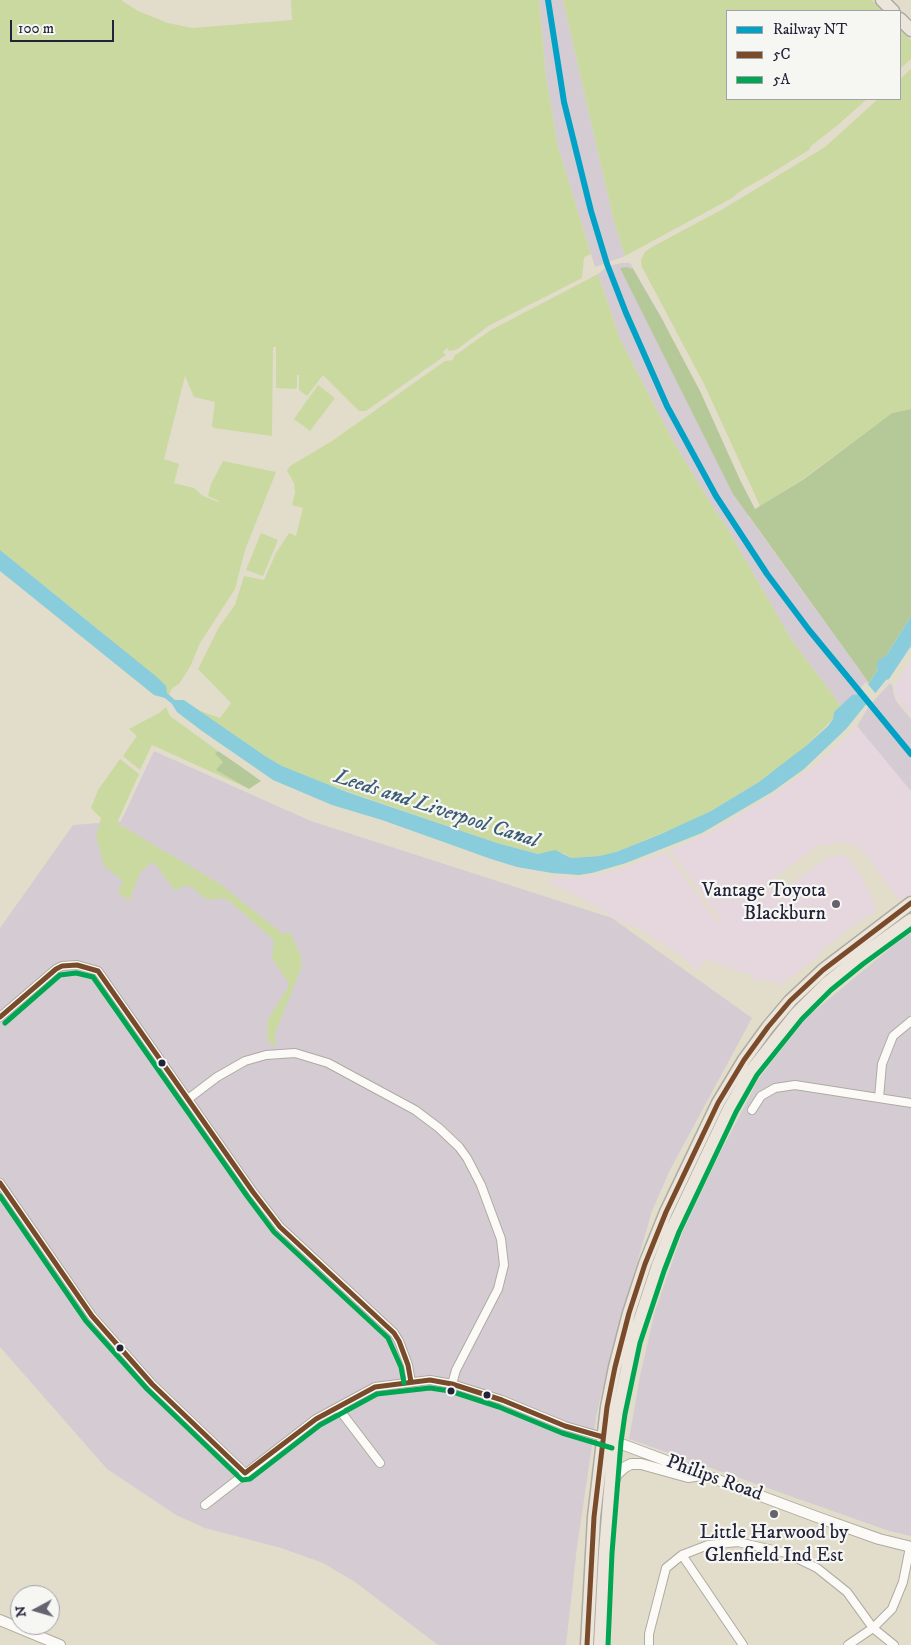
<!DOCTYPE html>
<style>
body{margin:0}
#map{position:relative;width:911px;height:1645px;overflow:hidden;background:#e2ddcb;font-family:"IM FELL DW Pica",serif}
canvas{display:block}
.legend{position:absolute;left:726px;top:10px;width:175px;height:90px;box-sizing:border-box;background:#f6f6f2;border:1px solid #a1a1a9;margin:0;padding:6px 9px;list-style:none;font-size:15px;color:#22223b}
.legend li{display:flex;align-items:center;gap:10px;height:25px}
.legend b{width:25px;border:1px solid #a1a1a9}
.north{position:absolute;left:10px;top:1585px;width:50px;height:50px;box-sizing:border-box;background:#f6f6f2;border:1px solid #a1a1a9;border-radius:50%;rotate:264deg;font-size:14px;font-weight:700;line-height:20px;text-align:center;color:#22223b}
.north::after{content:'';display:block;margin:auto;width:18px;height:22px;background:#65636d;clip-path:polygon(50% 0,100% 100%,50% 72%,0 100%)}
.scale{position:absolute;left:10px;top:20px;width:104px;height:22px;box-sizing:border-box;border:2px solid #22223b;border-top:0;padding-left:6px;font-size:15px;line-height:18px;white-space:nowrap;color:#22223b;-webkit-text-stroke:4px #f6f6f2;paint-order:stroke}
</style>
<div id="map">
<canvas width="911" height="1645"></canvas>
<ul class="legend">
<li><b style="height:6px;background:#02a2c7"></b>Railway NT</li>
<li><b style="height:6px;background:#7a4b2a"></b>5C</li>
<li><b style="height:6px;background:#00a651"></b>5A</li>
</ul>
<div class="north">N</div>
<div class="scale">100 m</div>
</div>
<script>
const context = document.querySelector('canvas').getContext('2d');
context.lineJoin = 'round';
function fillPath(path, color) {
  context.fillStyle = color;
  context.fill(path, 'evenodd');
}
function toPath(rows) {
  const path = new Path2D();
  for (const r of rows) {
    path.moveTo(r[0], r[1]);
    for (let i = 2; i < r.length; i += 2) path.lineTo(r[i], r[i + 1]);
  }
  return path;
}
function trace(path, color, width, dash) {
  context.strokeStyle = color;
  context.lineWidth = width;
  context.lineCap = dash ? 'butt' : 'round';
  context.setLineDash(dash || []);
  context.stroke(path);
}
function label(font, color, halo, rows, align = 'center') {
  context.font = font + ' "IM FELL DW Pica",serif';
  context.lineWidth = 4.5;
  context.setLineDash([]);
  context.textBaseline = 'middle';
  context.strokeStyle = halo;
  context.fillStyle = color;
  for (const [text, x, y, turn = 0] of rows) {
    context.save();
    context.translate(x, y);
    context.rotate((+turn || 0) * Math.PI / 180);
    context.textAlign = isNaN(turn) ? turn : align;
    if (halo) context.strokeText(text, 0, 0);
    context.fillText(text, 0, 0);
    context.restore();
  }
}
fillPath(toPath([
 [911,660,911,716,895,696,895,685],
 [857,726,911,791,911,897,905,900,898,899,866,854,857,846,841,841,829,845,820,844,765,884,775,895,828,858,841,854,848,858,862,877,876,908,874,913,858,922,818,953,819,956,780,985,775,981,770,982,766,979,754,981,752,974,743,973,706,959,697,970,679,954,636,927,612,918,604,910,593,905,548,881,549,878,586,877,618,870,666,852,717,922,720,919,670,850,709,833,776,793,822,760]
]), '#e6d7de');
fillPath(toPath([
 [539,0,563,0,613,218,625,256,595,267,558,147,546,76],
 [621,263,630,263,663,320,749,517,869,683,858,694,852,695,841,706,791,639,726,526,713,507,673,441,620,339,598,274,606,267],
 [890,683,893,686,893,692,896,701,911,719,911,791,857,726,869,706],
 [154,751,311,821,612,918,752,1018,670,1170,652,1211,615,1339,597,1412,577,1547,566,1645,438,1645,355,1582,323,1563,281,1548,205,1528,176,1515,107,1469,0,1347,0,928,73,825,121,821],
 [911,933,911,1536,889,1531,629,1439,640,1376,655,1311,683,1231,718,1157,759,1078,807,1017,894,945]
]), '#d4ccd2');
fillPath(toPath([
 [0,0,121,0,138,11,168,23,192,28,292,20,291,0,539,0,546,76,558,147,591,254,584,257,582,278,490,325,456,350,449,351,447,348,443,352,446,355,366,411,359,411,323,375,307,396,299,390,299,375,297,375,297,387,295,389,276,388,276,347,273,347,272,436,214,428,212,426,215,402,194,397,185,376,164,459,179,464,174,483,194,488,203,496,218,502,219,501,208,496,211,484,223,461,276,472,245,550,235,589,200,643,190,667,179,684,172,688,169,695,99,630,0,550],
 [563,0,872,0,883,11,727,11,727,99,867,99,839,124,811,146,809,150,770,174,742,190,732,198,625,256,613,218],
 [900,29,911,40,911,59,900,69],
 [911,69,911,409,892,413,803,479,760,506,704,384,642,267,641,260,645,252,650,248,723,209,825,147,878,99,900,99,900,79],
 [598,274,620,339,673,441,713,507,726,526,791,639,841,706,834,712,833,719,807,745,781,766,759,782,711,811,677,827,616,852,599,856,571,858,563,853,538,854,497,843,329,785,282,766,265,756,198,710,220,718,231,703,198,669,219,627,235,605,244,576,264,580,276,553,289,533,296,536,303,508,292,505,295,493,294,483,287,471,290,466,332,441,445,361,453,360,454,356,491,330],
 [318,385,335,398,310,431,294,419],
 [261,533,278,540,263,576,246,570],
 [166,707,170,716,218,751,216,755,223,762,217,770,249,789,152,745,140,770,123,756,137,736,129,729,159,713],
 [120,759,139,774,117,823,220,884,284,935,289,931,301,956,301,968,275,1034,276,1046,268,1041,267,1029,268,1019,289,986,288,982,272,958,274,940,228,900,220,898,209,900,203,897,192,887,187,886,184,886,175,891,154,862,141,871,129,901,118,892,123,881,104,866,96,836,101,818,91,808,98,790]
]), '#cad9a0');
fillPath(toPath([
 [626,267,633,269,663,321,700,391,741,482,755,509,804,479,892,413,911,409,911,616,869,683,733,494,620,268],
 [218,751,240,766,261,781,249,789,216,770,223,762,215,754]
]), '#b5c897');
fillPath(toPath([
 [0,550,158,678,166,686,167,693,175,700,184,700,265,756,282,766,347,792,497,843,538,854,555,850,571,858,599,856,616,852,661,834,711,811,759,782,807,745,828,726,833,719,834,712,852,695,858,694,869,683,878,669,877,664,879,659,883,658,888,653,911,616,911,646,889,679,886,680,846,729,804,769,772,792,702,833,626,863,592,873,579,875,552,873,517,867,491,859,382,820,332,805,273,780,202,731,177,712,172,704,165,698,154,695,0,571]
]), '#89ccdb');
fillPath(toPath([
 [866,682,877,695,869,705,857,692]
]), '#e2ddcb');
const minor = toPath([
 [0,1017,56,969,62,966,77,965,98,971,253,1192,280,1227,394,1333,399,1341,408,1365,411,1382],
 [879,1098,882,1064,893,1036,911,1021],
 [188,1099,217,1077,245,1061,266,1055,295,1053,328,1063,415,1110,439,1128,459,1147,467,1158,481,1185,501,1239,504,1265,498,1289,456,1370,452,1384],
 [752,1110,761,1096,775,1088,795,1085,911,1103],
 [0,1183,92,1316,152,1384,245,1473],
 [338,1408,380,1463],
 [205,1505,316,1419,375,1387,430,1380,452,1384,502,1400,565,1426,603,1437],
 [682,1555,743,1645],
 [649,1645,649,1634,666,1568,682,1555,708,1545,738,1542,786,1553,817,1568,847,1592,873,1628,894,1645],
 [848,1645,873,1628,892,1609,903,1582,910,1547]
]);
const tertiary = toPath([
 [608,1439,817,1517,879,1539,911,1547],
 [612,1485,617,1474,625,1467,631,1464,641,1464,688,1477,702,1475],
 [0,1620,60,1645]
]);
const primary = toPath([
 [882,0,893,11],
 [900,19,911,30]
]);
const trunk = toPath([
 [587,1645,594,1517,607,1407,615,1367,629,1313,645,1264,666,1212,718,1103,744,1060,768,1027,790,1001,823,970,911,903],
 [600,1645,605,1552,614,1441,618,1413,633,1341,657,1268,672,1229,729,1109,751,1071,796,1014,826,984,858,958,911,920]
]);
trace(minor, '#aeaba2', 10);
trace(tertiary, '#aeaba2', 12);
trace(primary, '#aeaba2', 15);
trace(trunk, '#aeaba2', 15);
trace(minor, '#fbfaf7', 8);
trace(tertiary, '#fbfaf7', 10);
trace(primary, '#ece5db', 12);
trace(trunk, '#ece5db', 12);
trace(toPath([
 [0,1017,56,969,62,966,77,965,98,971,253,1192,280,1227,394,1333,399,1341,408,1365,411,1382],
 [0,1183,92,1316,152,1384,245,1473,316,1419,375,1387,430,1380,452,1384,502,1400,565,1426,603,1437],
 [587,1645,594,1517,607,1407,615,1367,629,1313,645,1264,666,1212,718,1103,744,1060,768,1027,790,1001,823,970,911,903]
]), '#7a4b2a', 5);
trace(toPath([
 [5,1023,60,975,76,973,93,977,247,1196,274,1232,388,1338,401,1367,404,1383],
 [0,1196,86,1321,147,1389,242,1480,250,1479,320,1425,377,1394,430,1388,450,1391,499,1407,562,1433,612,1448],
 [608,1645,612,1553,621,1442,625,1414,640,1343,664,1271,679,1232,736,1112,757,1075,802,1019,831,990,863,964,911,929]
]), '#00a651', 5);
trace(toPath([
 [548,0,564,102,591,211,607,264,626,313,667,406,716,496,767,574,809,630,911,754]
]), '#02a2c7', 6);
for (const [x, y, r, color] of [
 [836,904,5,"#65636d"],
 [162,1063,4.5,"#22223b"],
 [120,1348,4.5,"#22223b"],
 [451,1391,4.5,"#22223b"],
 [487,1395,4.5,"#22223b"],
 [774,1514,5,"#65636d"]
]) {
  const dot = new Path2D();
  dot.arc(x, y, r, 0, 2 * Math.PI);
  context.fillStyle = color;
  context.fill(dot);
  trace(dot, '#f6f6f2', 2);
}
label('20px', '#22223b', '#f6f6f2', [
 ["Vantage Toyota",826,892],
 ["Blackburn",826,915],
 ["Little Harwood by",774,1534,"center"],
 ["Glenfield Ind Est",774,1557,"center"]
], 'right');
label('20px', '#22223b', '#f6f6f2', [
 ["Philips Road",714,1479,20]
]);
label('italic 21px', '#395b75', '#f6f6f2', [
 ["Leeds and Liverpool Canal",436,810,18]
]);
</script>
